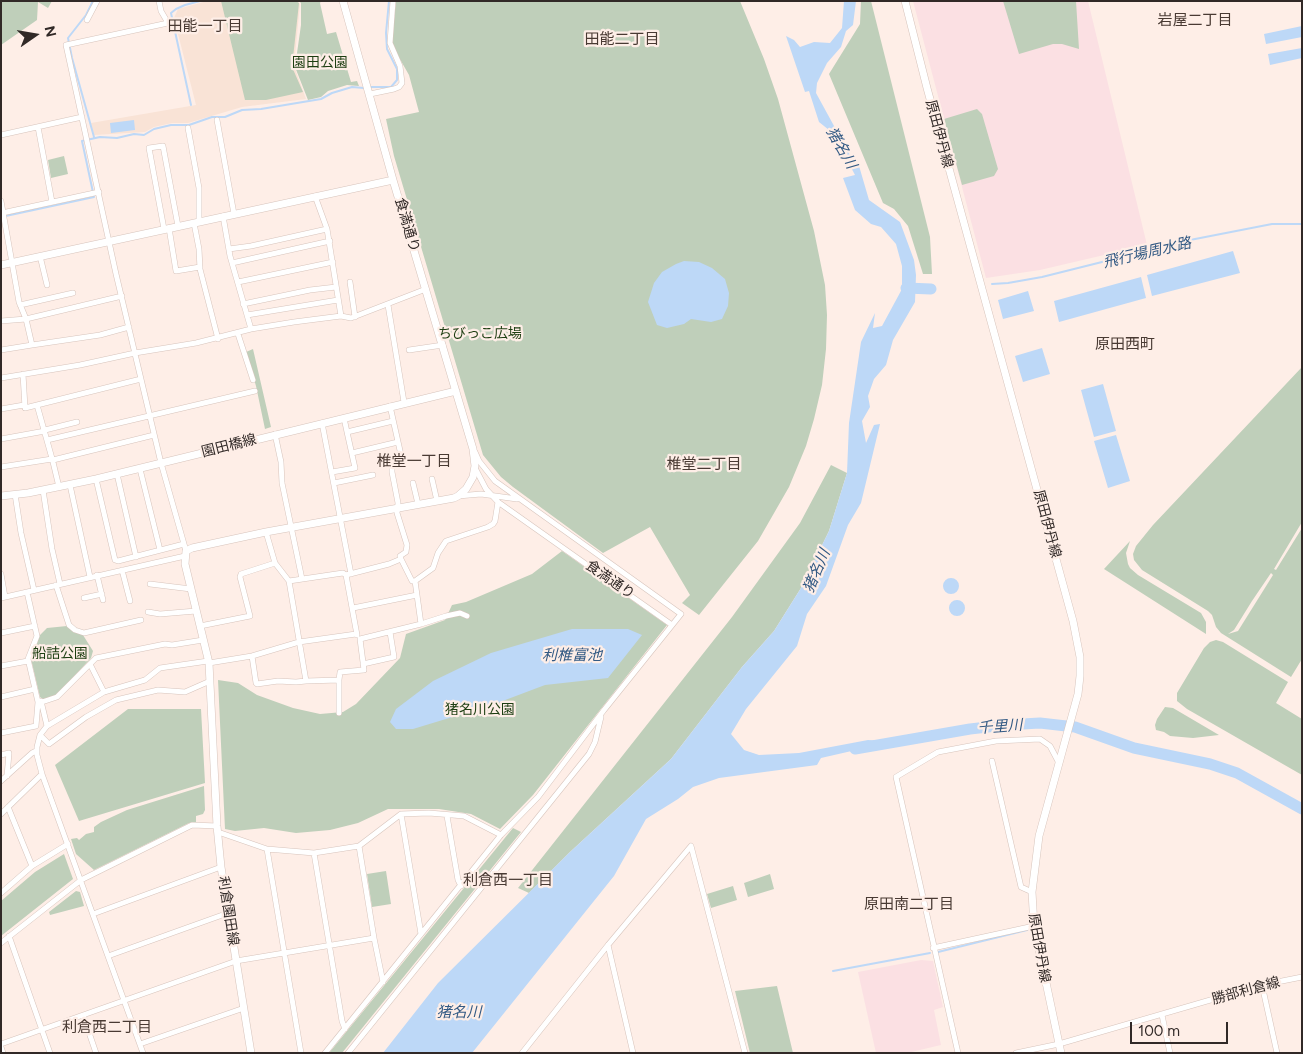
<!DOCTYPE html>
<meta charset="utf-8">
<style>
body{margin:0}
#map{position:relative;width:1303px;height:1054px;overflow:hidden;background:#feeee7;font-family:Figtree,sans-serif}
canvas{display:block}
.frame{position:absolute;inset:0;border:2px solid #312927;pointer-events:none}
.north{position:absolute;left:10px;top:10px;width:50px;height:50px;-webkit-text-stroke:4px #feeee7;paint-order:stroke;rotate:77deg;font-size:14px;font-weight:700;line-height:20px;text-align:center;color:#312927}
.north::after{content:'';display:block;margin:auto;width:18px;height:22px;background:#312927;clip-path:polygon(50% 0,100% 100%,50% 72%,0 100%)}
.scale{position:absolute;left:1130px;top:1022px;width:98px;height:22px;box-sizing:border-box;border:2px solid #312927;border-top:0;padding-left:6px;font-size:15px;line-height:18px;white-space:nowrap;color:#312927;-webkit-text-stroke:4px #feeee7;paint-order:stroke}
</style>
<div id="map">
<canvas width="1303" height="1054"></canvas>
<div class="frame"></div>
<div class="north">N</div>
<div class="scale">100 m</div>
</div>
<script>
const context = document.querySelector('canvas').getContext('2d');
context.lineJoin = 'round';
function fillPath(path, color) {
  context.fillStyle = color;
  context.fill(path, 'evenodd');
}
function toPath(rows) {
  const path = new Path2D();
  for (const r of rows) {
    if (r.length === 3) {
      path.moveTo(r[0] + r[2], r[1]);
      path.arc(r[0], r[1], r[2], 0, 2 * Math.PI);
      continue;
    }
    path.moveTo(r[0], r[1]);
    for (let i = 2; i < r.length; i += 2) path.lineTo(r[i], r[i + 1]);
  }
  return path;
}
function trace(path, color, width, dash) {
  context.strokeStyle = color;
  context.lineWidth = width;
  context.lineCap = dash ? 'butt' : 'round';
  context.setLineDash(dash || []);
  context.stroke(path);
}
function label(font, color, halo, rows, align = 'center') {
  context.font = font + ' Figtree,"Noto Sans JP",sans-serif';
  context.lineWidth = 4.5;
  context.setLineDash([]);
  context.textBaseline = 'middle';
  context.strokeStyle = halo;
  context.fillStyle = color;
  for (const [text, x, y, turn = 0] of rows) {
    context.save();
    context.translate(x, y);
    context.rotate((+turn || 0) * Math.PI / 180);
    context.textAlign = isNaN(turn) ? turn : align;
    if (halo) context.strokeText(text, 0, 0);
    context.fillText(text, 0, 0);
    context.restore();
  }
}
fillPath(toPath([
 [913,1,1088,1,1147,245,1040,270,986,278],
 [921,960,933,961,943,1007,934,1010,941,1045,907,1053,876,1053,858,972]
]), '#fbe0e3');
fillPath(toPath([
 [207,1,297,1,300,4,294,66,306,99,242,107,188,123,172,123,154,127,145,132,94,135,91,123,196,105,174,18,178,9]
]), '#f9e3d6');
fillPath(toPath([
 [1,1,52,1,48,8,38,2,37,20,1,45],
 [221,1,296,1,299,3,292,67,303,92,266,100,245,100],
 [299,1,321,1,320,3,327,34,336,32,351,82,357,81,359,86,347,85,328,91,321,97,308,100,295,67,301,25,301,3],
 [396,1,740,1,764,59,778,99,814,231,825,285,827,315,826,349,822,385,814,419,806,446,789,487,758,541,699,615,682,603,690,595,650,527,603,553,513,487,501,477,483,455,394,156,386,119,419,112,409,75,393,47,392,38],
 [861,1,871,1,930,237,932,274,923,274,908,226,894,209,883,203,829,74,860,24],
 [1003,1,1076,1,1079,49,1062,44,1053,44,1019,54],
 [977,109,982,114,998,169,994,176,962,185,944,119],
 [64,156,68,174,51,178,48,160],
 [253,349,271,427,265,429,256,386,246,352],
 [1302,367,1302,522,1274,569,1276,570,1302,528,1302,659,1291,677,1221,633,1216,627,1212,615,1208,611,1142,570,1134,560,1133,554,1136,546,1153,525],
 [1271,573,1273,575,1238,631,1228,634,1234,630,1252,601],
 [831,465,847,473,829,531,801,588,774,631,742,667,671,759,570,852,529,893,518,888,732,617,800,523],
 [1130,541,1126,553,1128,564,1130,568,1138,575,1201,613,1206,622,1206,634,1104,569],
 [562,551,667,625,533,795,500,829,471,814,439,809,388,809,358,823,330,830,296,833,264,828,235,831,225,829,218,680,238,683,257,695,293,708,320,714,343,712,356,704,400,658,406,634,445,620,452,605,466,602,532,574],
 [67,626,74,632,83,635,93,651,91,658,56,696,44,700,40,697,31,659,40,635,47,628],
 [1216,640,1223,642,1288,682,1276,703,1302,719,1302,775,1187,709,1177,701,1177,693,1204,648,1210,642],
 [1165,707,1173,708,1219,735,1193,738,1170,736,1164,732,1156,730,1155,725,1157,719],
 [128,709,201,709,205,783,79,821,55,765],
 [204,786,205,810,203,814,196,816,196,822,189,823,94,870,76,854,71,839,77,838,79,840,86,834,94,832,94,827,101,822,127,810],
 [513,828,521,832,342,1053,329,1053],
 [64,854,73,879,1,936,1,901,35,872],
 [386,871,391,904,372,907,367,874],
 [770,874,774,889,748,897,744,883],
 [733,886,737,900,711,908,707,894],
 [76,891,80,892,84,906,50,915,49,912],
 [777,986,793,1053,750,1053,735,991]
]), '#bfcfba');
fillPath(toPath([
 [844,1,856,1,853,25,846,31,841,47,827,63,817,83,816,93,851,157,857,159,869,200,900,222,914,260,916,275,915,302,893,340,886,365,874,379,868,396,870,407,862,421,866,443,874,425,880,424,861,503,848,525,826,586,807,614,797,646,746,709,731,734,744,750,759,755,799,753,868,740,891,742,821,758,817,765,719,778,693,787,678,799,646,819,614,876,472,1053,383,1053,438,983,570,852,671,759,742,667,774,631,801,588,829,531,847,473,849,423,861,342,875,313,873,328,882,326,902,289,902,266,896,244,881,227,871,224,855,210,843,178,855,175,846,158,838,154,829,130,819,122,809,91,805,92,786,36,794,40,800,47,814,42,830,43,842,28],
 [1302,26,1302,37,1266,44,1264,34],
 [1302,48,1302,58,1270,65,1268,54],
 [134,120,135,130,111,133,110,123],
 [1233,251,1240,273,1152,296,1147,275],
 [684,261,699,262,712,268,725,279,729,293,728,306,722,319,711,322,691,319,684,324,667,328,657,325,648,302,654,283,662,272,676,264],
 [1141,277,1146,298,1059,322,1054,301],
 [1028,291,1034,311,1003,319,998,300],
 [1042,348,1050,374,1023,382,1015,356],
 [1103,384,1116,431,1094,437,1081,390],
 [1116,435,1130,481,1108,488,1094,441],
 [951,586,8],
 [957,608,8],
 [572,629,628,629,642,635,608,678,545,685,492,705,413,729,396,729,390,722,396,709,433,681,491,653]
]), '#bdd8f7');
trace(toPath([
 [93,1,86,15,68,38,72,58,94,137],
 [369,87,391,87,397,80,397,69,387,49,386,33,389,1],
 [191,105,171,13,176,9,185,5,200,1],
 [1,217,94,197,82,141,100,137,117,138,134,134,144,135,154,129,171,125,189,125,212,117,225,117,242,110,261,109,321,99,332,93,352,87,364,88],
 [992,284,1008,283,1042,277,1190,240,1272,224,1302,224],
 [938,952,1027,930],
 [833,971,930,953]
]), '#bdd8f7', 2);
trace(toPath([
 [906,288,931,289],
 [855,749,970,729,1005,725,1040,723,1075,727,1134,748,1210,764,1237,773,1302,809]
]), '#bdd8f7', 11);
const minor = toPath([
 [159,1,161,11,168,23,66,45,116,274,161,463,186,551],
 [87,20,97,1],
 [370,94,394,89,399,87,402,83,400,66,390,43,393,1],
 [217,120,234,214],
 [38,127,52,202],
 [188,128,199,188,199,221],
 [1,135,82,117],
 [315,196,327,229,341,316],
 [1,201,19,302,26,319,32,345,100,335,129,327],
 [2,213,99,192],
 [223,216,230,256,251,329],
 [194,223,199,249,200,269,218,339],
 [169,228,176,271,200,267],
 [164,229,149,148,163,146,178,226],
 [229,249,251,246,327,229],
 [40,256,47,285],
 [232,263,330,241],
 [238,282,333,262],
 [350,282,355,317],
 [243,304,310,290,336,287],
 [20,305,73,293],
 [388,305,404,402],
 [247,315,338,300],
 [1,321,26,319,122,296],
 [238,334,253,380],
 [1,350,32,345],
 [409,350,443,345],
 [23,374,25,408,141,379],
 [1,378,80,365,135,353,196,343,251,329,294,322,341,316,351,318,426,289],
 [37,405,53,462,59,487],
 [1,409,24,405],
 [344,418,347,432,393,421],
 [322,423,351,574],
 [45,430,77,422],
 [275,434,281,462,282,483,302,579],
 [1,439,45,431],
 [47,440,255,391],
 [352,453,398,442],
 [53,460,154,435],
 [1,467,52,459],
 [475,468,486,489,498,502,672,625],
 [140,469,160,550],
 [332,472,355,468,347,432],
 [117,474,136,557],
 [96,479,115,560,118,561,184,544],
 [432,479,437,501],
 [334,483,373,475],
 [413,483,418,504],
 [70,485,90,577],
 [43,490,52,549,60,584],
 [15,494,21,533,34,590],
 [458,496,481,494,517,499],
 [122,570,130,601],
 [1,574,5,597],
 [97,575,103,600],
 [346,575,389,564,401,559,400,556,406,552,407,545,397,513,398,503,392,472,392,468,401,455,390,406],
 [289,581,343,573,346,575,357,635],
 [415,581,433,568,438,553,446,541,488,527,493,524,495,521,498,502],
 [150,584,191,589],
 [56,585,69,625,75,630,84,633,141,620],
 [417,595,421,624],
 [1,598,185,556],
 [84,598,102,594],
 [353,608,417,595,415,581,412,581,401,559],
 [148,612,160,614,196,611],
 [200,626,250,616,240,577,241,574,275,563],
 [1,633,35,626],
 [252,656,256,683,257,684,278,681,296,682,306,681,289,581,275,563,266,532],
 [209,663,252,656,299,642,356,634],
 [363,664,394,657,390,632],
 [1,666,28,661],
 [306,681,339,680,340,672,364,670,360,639,421,624,446,616,460,613,467,616],
 [104,692,90,664,96,658,165,644,172,645,203,640],
 [1,697,35,689],
 [41,701,47,726],
 [42,702,57,697,90,664],
 [339,713,339,680],
 [1,733,36,726,38,702,28,659,37,636,27,592],
 [40,735,49,744,86,717,116,700,158,690,185,692,210,681],
 [1,755,9,753,7,776],
 [992,761,1021,887,1032,892],
 [1,781,32,753,36,751],
 [8,807,32,866],
 [1,814,42,774],
 [401,814,421,934],
 [447,816,458,880,461,886],
 [218,832,267,849,314,853,359,846,401,814,429,813,464,816,501,835],
 [359,846,374,938,383,982],
 [267,849,301,1053],
 [314,853,342,1021,345,1029],
 [1,893,32,866,68,844],
 [93,914,221,867],
 [9,936,50,1053],
 [1,943,81,880,192,825,217,826],
 [608,945,633,1053],
 [933,948,1034,926],
 [108,956,228,913],
 [1262,985,1277,1053],
 [83,1015,96,1053],
 [1162,1015,1170,1053],
 [1,1044,236,961,374,938],
 [140,1044,244,1008],
 [1,1047,3,1053],
 [143,1053,42,774,37,755,37,747,40,735,47,726,104,692,145,680,160,668,208,661],
 [325,1053,501,835,538,797,604,710,681,614,495,481,479,461,475,452],
 [348,1053,589,754,595,742,601,717],
 [522,1053,608,945,691,846,745,1053],
 [958,1053,896,777,938,752,996,741,1040,739,1050,746,1059,763],
 [1016,1053,1059,1044,1262,985,1302,977]
]);
const tertiary = toPath([
 [905,1,927,88,1073,621,1080,657,1080,676,1078,694,1039,836,1032,892,1034,926,1061,1053],
 [1,265,393,180],
 [1,496,28,493,96,479,456,391],
 [251,1053,221,867,217,826,209,663,185,564,186,551,192,548,266,532,454,498,458,496,466,489,473,477,475,466,473,449,393,180,343,1]
]);
trace(minor, '#d7c4bc', 6);
trace(tertiary, '#d7c4bc', 8);
trace(minor, '#fff', 5);
trace(tertiary, '#fff', 7);
label('14px', '#1d3e11', '#feeee7', [
 ["園田公園",320,63],
 ["ちびっこ広場",480,334],
 ["船詰公園",60,654],
 ["猪名川公園",480,710]
]);
label('14px', '#312927', '#feeee7', [
 ["原田伊丹線",939,134,75],
 ["食満通り",407,225,74],
 ["園田橋線",229,446,-14],
 ["原田伊丹線",1047,524,75],
 ["食満通り",610,580,35],
 ["利倉園田線",228,911,81],
 ["原田伊丹線",1039,948,80],
 ["勝部利倉線",1246,991,-15]
]);
label('15px', '#493a33', '#feeee7', [
 ["岩屋二丁目",1195,21],
 ["田能一丁目",205,27],
 ["田能二丁目",622,40],
 ["原田西町",1125,345],
 ["椎堂一丁目",414,462],
 ["椎堂二丁目",704,465],
 ["利倉西一丁目",508,881],
 ["原田南二丁目",909,905],
 ["利倉西二丁目",107,1028]
]);
label('italic 15px', '#335a84', '#feeee7', [
 ["猪名川",841,148,60],
 ["飛行場周水路",1147,253,-13],
 ["猪名川",817,571,-67],
 ["利椎富池",572,656],
 ["千里川",1000,727,-4],
 ["猪名川",459,1013]
]);
</script>
